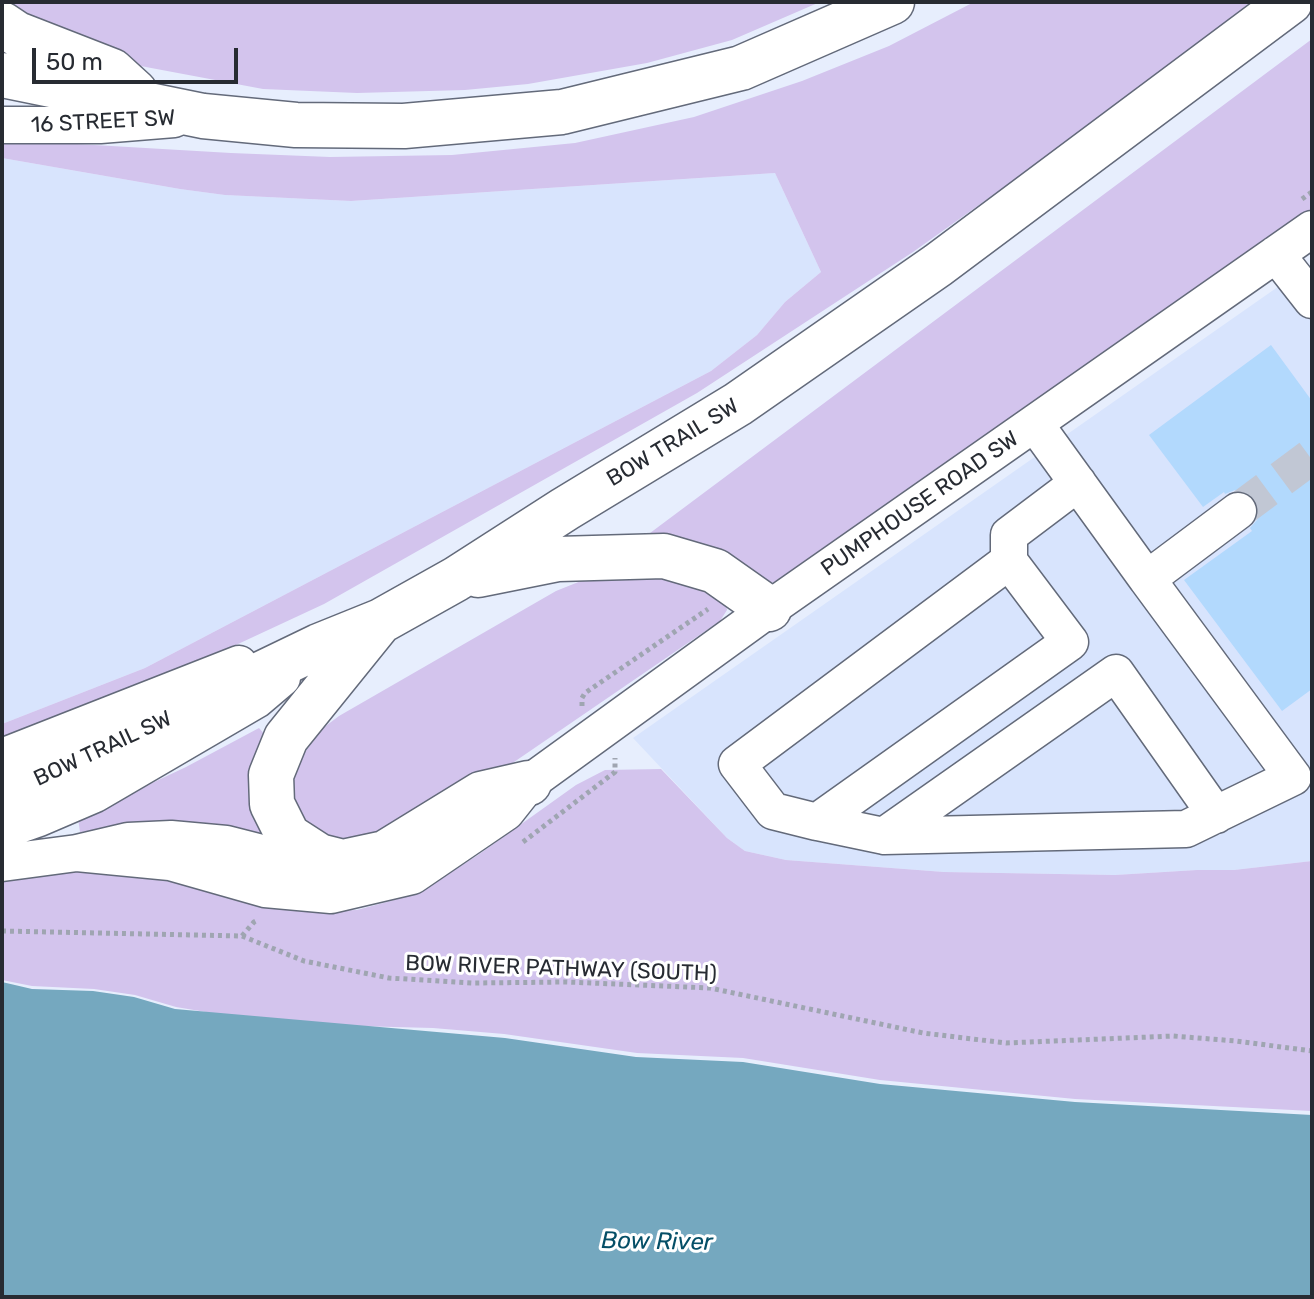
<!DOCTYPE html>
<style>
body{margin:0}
#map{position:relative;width:1314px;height:1299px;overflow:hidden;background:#e7eefd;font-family:Rubik,sans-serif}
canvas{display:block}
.frame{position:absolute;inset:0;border:4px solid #272b32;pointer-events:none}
.scale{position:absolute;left:32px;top:48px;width:206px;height:36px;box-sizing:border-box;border:4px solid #272b32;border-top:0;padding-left:10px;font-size:24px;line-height:28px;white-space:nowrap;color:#272b32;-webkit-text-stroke:6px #fff;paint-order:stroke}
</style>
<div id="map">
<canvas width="1314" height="1299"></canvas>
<div class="frame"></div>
<div class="scale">50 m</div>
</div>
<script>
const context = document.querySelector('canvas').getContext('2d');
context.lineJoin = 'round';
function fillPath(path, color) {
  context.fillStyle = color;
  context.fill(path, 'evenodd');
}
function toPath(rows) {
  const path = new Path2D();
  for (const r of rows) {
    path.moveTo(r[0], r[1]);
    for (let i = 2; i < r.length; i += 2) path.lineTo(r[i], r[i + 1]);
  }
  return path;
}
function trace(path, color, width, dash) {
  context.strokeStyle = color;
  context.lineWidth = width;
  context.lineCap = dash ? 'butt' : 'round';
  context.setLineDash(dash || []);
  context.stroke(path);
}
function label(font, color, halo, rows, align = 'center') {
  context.font = font + ' Rubik,sans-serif';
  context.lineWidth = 6;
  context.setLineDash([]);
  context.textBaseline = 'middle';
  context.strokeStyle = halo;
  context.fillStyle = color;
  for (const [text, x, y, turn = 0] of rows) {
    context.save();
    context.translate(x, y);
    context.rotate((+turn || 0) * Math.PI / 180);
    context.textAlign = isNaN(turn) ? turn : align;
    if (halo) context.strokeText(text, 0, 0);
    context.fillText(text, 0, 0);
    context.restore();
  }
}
fillPath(toPath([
 [2,158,180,189,225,195,351,201,775,173,821,272,785,302,757,335,711,371,145,668,2,724],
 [1312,263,1312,861,1234,870,1197,870,1115,875,944,872,786,860,745,851,727,838,633,738]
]), '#d8e4fd');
fillPath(toPath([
 [2,2,820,2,732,40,647,63,528,84,465,90,357,93,263,89,130,64,2,12],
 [974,2,1250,2,1198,49,913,252,697,393,324,604,64,725,2,749,2,724,145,668,711,371,757,335,785,302,821,272,775,173,351,201,225,195,180,189,2,158,2,136,77,144,231,153,330,157,452,155,575,143,694,117,802,81,889,46],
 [1312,39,1312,209,800,567,774,582,766,583,642,539],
 [613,572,689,576,726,603,727,610,720,621,498,773,378,833,347,839,333,838,311,828,299,811,292,788,294,773,299,760,323,728,339,716,556,591,581,581],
 [259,728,267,737,268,835,215,824,189,822,80,832,78,818,186,767],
 [661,769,727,838,745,851,786,860,944,872,1115,875,1197,870,1234,870,1312,861,1312,1111,1075,1099,880,1080,743,1058,637,1053,504,1034,433,1028,278,1024,176,1007,135,995,94,989,32,986,2,980,2,874,75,865,173,875,319,911,357,910,398,899,434,883,478,855,576,785,605,770]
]), '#d3c4ed');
fillPath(toPath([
 [2,982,32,989,93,991,134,997,175,1009,505,1038,636,1057,743,1062,880,1084,1075,1102,1312,1115,1312,1297,2,1297]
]), '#75a8bf');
fillPath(toPath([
 [1271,345,1312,401,1312,689,1282,711,1184,580,1252,531,1250,528,1257,520,1259,509,1255,499,1246,492,1235,490,1225,494,1224,492,1203,507,1149,435]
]), '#b2d9fd');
trace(toPath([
 [1238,511,1312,456]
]), '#c1c7d4', 36, [36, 18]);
const minor = toPath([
 [2,125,100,125,174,119],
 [1276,254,1312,300],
 [1035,424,1147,579,1238,511],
 [1009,561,1009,535,1078,483],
 [2,757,239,664],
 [817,822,1070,642,1009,561,737,764,773,811,817,822,884,836,1186,829,1293,777,1147,579],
 [2,831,39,818,95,794,256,700,282,678],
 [884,836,1116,673,1216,815],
 [77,853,170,862,265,889,331,895,412,876,506,812,529,783,769,609,1312,229],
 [2,863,77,853,128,841,171,839,226,844,285,859,328,861]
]);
const major = toPath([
 [2,24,17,34,112,71,135,92],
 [2,75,203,116,296,125,404,126,562,112,741,68,892,2],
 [478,575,558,559,664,556,715,571,769,609],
 [378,624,286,738,271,775,272,804,288,836,319,856,343,862,385,853,481,794,529,783],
 [2,794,45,778,319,646,381,621,456,579,565,509,738,404,938,265,1290,2]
]);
trace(minor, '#636a7a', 39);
trace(major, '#636a7a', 47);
trace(toPath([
 [1302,199,1312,192],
 [582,706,582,698,585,693,708,609],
 [523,842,615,772,615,758],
 [2,931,242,936,304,961,389,978,472,983,567,982,710,988,923,1033,1006,1043,1173,1036,1236,1041,1312,1051],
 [242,936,254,922,258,920]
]), '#9fa5b1', 5, [4, 4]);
trace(minor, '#fff', 36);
trace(major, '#fff', 44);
label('22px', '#272b32', '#fff', [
 ["16 STREET SW",103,122,-3],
 ["BOW TRAIL SW",673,443,-31],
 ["PUMPHOUSE ROAD SW",920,504,-35],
 ["BOW TRAIL SW",103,749,-25],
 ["BOW RIVER PATHWAY (SOUTH)",561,969,2]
]);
label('italic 24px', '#054f67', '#fff', [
 ["Bow River",657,1242,1]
]);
</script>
